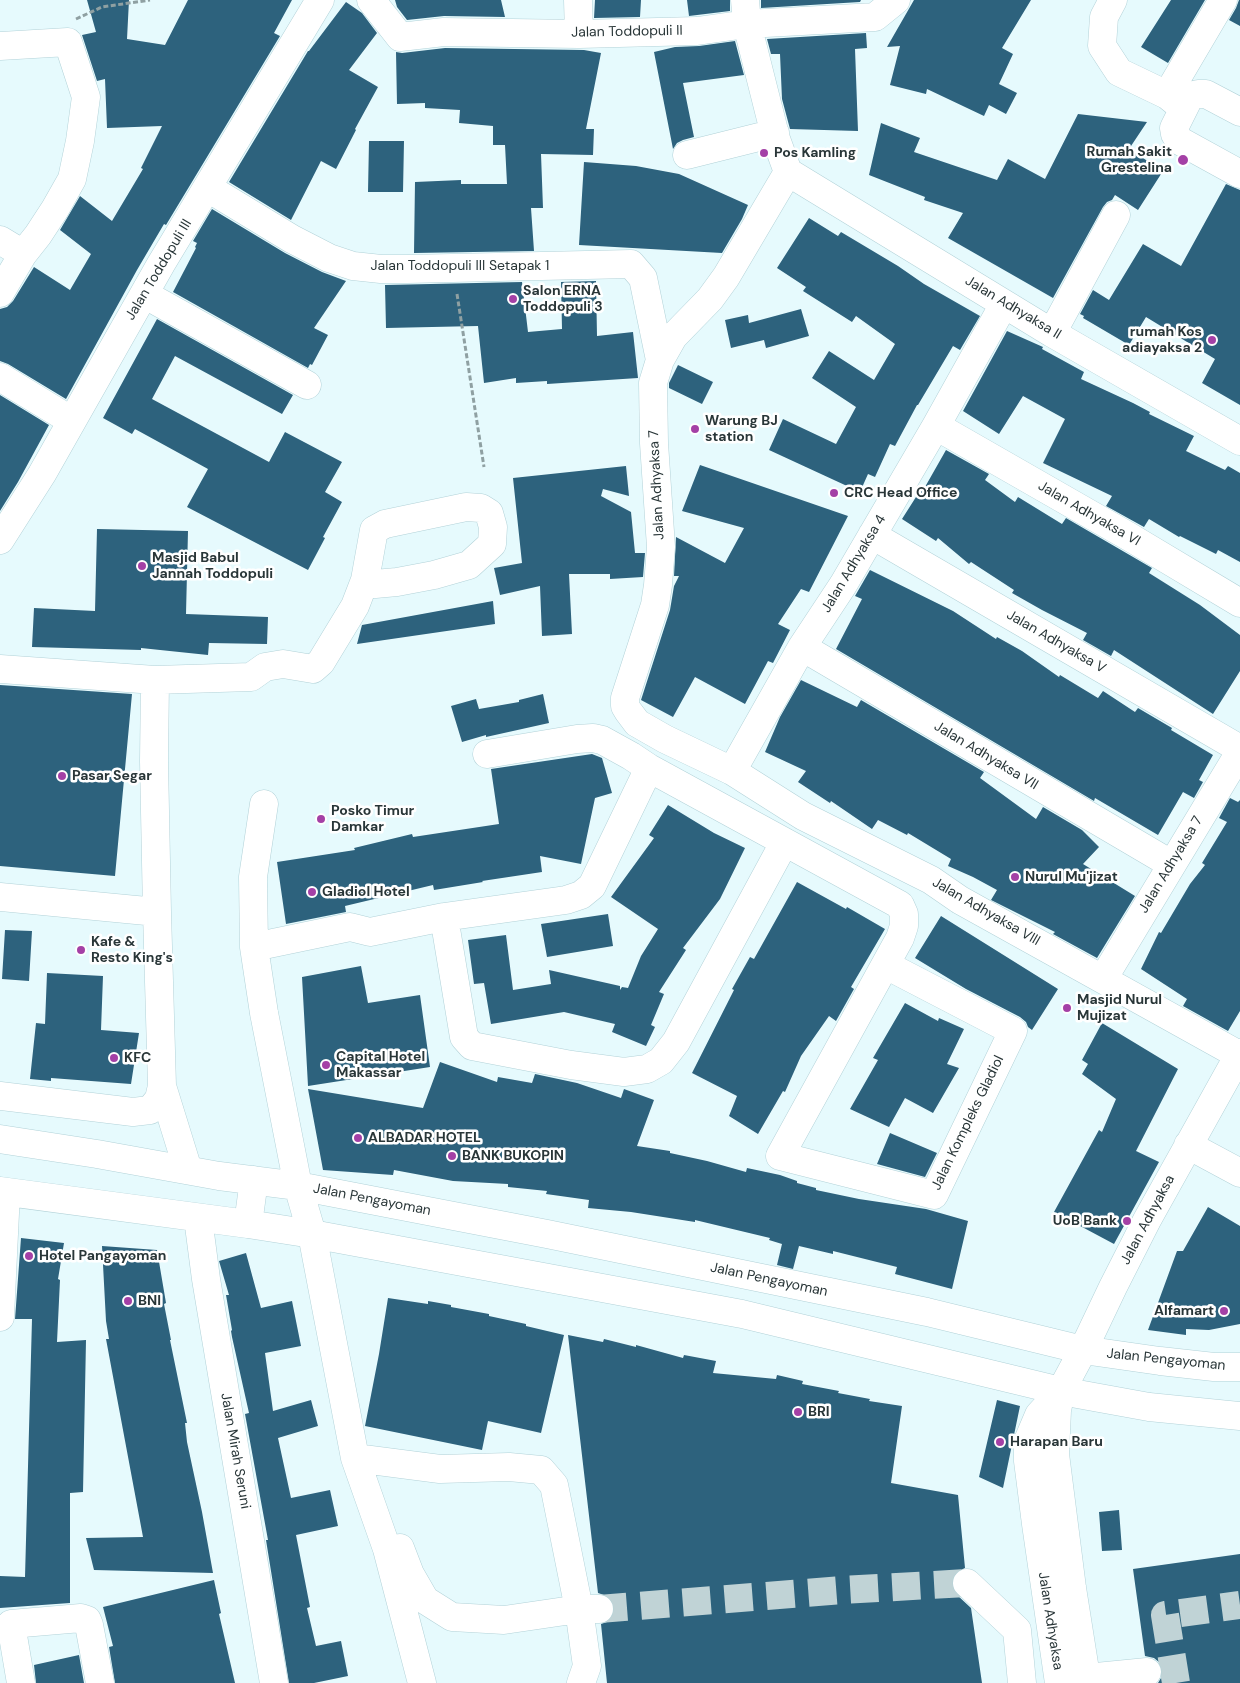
<!DOCTYPE html>
<style>
body{margin:0}
canvas{display:block;background:#e6fafd}
</style>
<canvas width="1240" height="1683"></canvas>
<script>
const context = document.querySelector('canvas').getContext('2d');
context.lineJoin = 'round';
function fillPath(path, color) {
  context.fillStyle = color;
  context.fill(path, 'evenodd');
}
function toPath(rows) {
  const path = new Path2D();
  for (const r of rows) {
    path.moveTo(r[0], r[1]);
    for (let i = 2; i < r.length; i += 2) path.lineTo(r[i], r[i + 1]);
  }
  return path;
}
function trace(path, color, width, dash) {
  context.strokeStyle = color;
  context.lineWidth = width;
  context.lineCap = dash ? 'butt' : 'round';
  context.setLineDash(dash || []);
  context.stroke(path);
}
function label(font, color, halo, rows, align = 'center') {
  context.font = font + ' "DM Sans",sans-serif';
  context.lineWidth = 5;
  context.setLineDash([]);
  context.textBaseline = 'middle';
  context.strokeStyle = halo;
  context.fillStyle = color;
  for (const [text, x, y, turn = 0] of rows) {
    context.save();
    context.translate(x, y);
    context.rotate((+turn || 0) * Math.PI / 180);
    context.textAlign = isNaN(turn) ? turn : align;
    if (halo) context.strokeText(text, 0, 0);
    context.fillText(text, 0, 0);
    context.restore();
  }
}
fillPath(toPath([
 [87,0,129,0,127,39,165,45,188,0,292,0,274,33,280,36,166,225,164,224,137,270,66,399,8,364,0,361,0,309,7,307,13,301,34,267,70,290,91,254,60,230,80,196,112,221,143,169,141,168,162,126,107,128,105,79,97,81,82,35,96,32],
 [395,0,501,0,505,17,444,16,407,20,397,7],
 [595,0,641,0,640,17,594,18],
 [687,0,730,0,730,11,689,16],
 [761,0,861,0,860,2,761,8],
 [914,0,1031,0,1002,48,1013,54,999,84,1017,93,1006,114,989,105,984,116,927,89,926,94,890,85,900,46,887,47],
 [1171,0,1205,0,1168,63,1141,47],
 [1239,0,1240,0,1240,26,1229,20,1236,8],
 [346,2,362,13,377,33,349,70,378,87,355,129,356,130,336,169,321,161,291,220,229,182,308,51,309,51],
 [866,33,867,48,855,49,858,131,790,129,782,99,780,54,771,54,767,39],
 [735,41,744,75,683,83,694,137,683,140,677,143,673,149,654,52,675,47,699,46],
 [445,48,584,50,601,53,586,129,594,129,593,155,541,154,543,208,531,208,534,251,414,253,415,182,461,180,461,184,507,184,505,145,493,145,493,126,459,123,460,110,425,108,425,103,397,104,396,52,402,53],
 [1078,114,1147,122,1129,149,1163,171,1138,210,1115,195,1112,200,1107,202,1103,207,1053,298,948,238,963,213,924,200,925,197,869,175,881,123,920,138,914,152,997,180,1008,159,1045,179],
 [369,141,404,141,403,192,368,192],
 [584,162,636,166,679,174,748,205,742,219,722,253,579,245],
 [1226,184,1240,190,1240,405,1202,383,1215,359,1146,317,1129,345,1083,318,1084,316,1080,314,1093,290,1109,300,1143,244,1181,266],
 [212,209,285,253,322,272,346,281,314,328,328,335,312,365,310,364,308,368,173,292,196,248,195,247,197,243,193,241],
 [809,218,838,236,841,232,898,266,924,284,980,316,960,350,953,346,918,405,917,405,895,446,890,444,875,477,868,474,860,492,769,450,783,419,836,444,856,407,812,378,829,351,874,380,895,344,856,316,852,322,803,291,806,287,777,268],
 [596,281,597,336,633,332,638,378,547,384,547,381,516,383,516,378,484,383,478,326,386,328,385,285,522,282,528,332,562,329,561,282],
 [801,309,809,336,766,348,764,340,731,348,725,320,748,315,749,323],
 [157,319,293,395,282,414,175,356,152,399,269,462,285,432,342,462,325,492,342,502,323,537,325,538,308,570,187,507,208,469,135,429,132,434,103,418],
 [1007,331,1043,347,1042,349,1084,372,1081,379,1133,403,1150,412,1149,414,1194,436,1186,451,1225,470,1228,466,1240,473,1240,562,1218,550,1216,554,1180,536,1179,537,1149,519,1144,527,1106,506,1112,496,1043,463,1065,419,1023,396,999,434,963,411],
 [678,365,713,382,702,404,669,388,669,383],
 [0,395,49,425,18,482,0,511],
 [946,450,989,474,985,480,1015,502,1018,497,1062,524,1066,518,1152,568,1149,573,1200,605,1240,635,1240,671,1213,714,1114,650,1111,656,1083,640,1087,633,1042,610,1012,593,1014,590,971,562,969,564,938,538,936,541,902,519,923,486,925,487],
 [700,465,848,516,809,592,801,589,778,624,790,630,773,663,768,661,745,704,695,677,673,717,641,700,670,610,674,586,679,576,674,576,676,537,725,563,744,528,682,511],
 [626,466,629,496,603,489,601,496,631,512,635,553,645,553,643,577,610,579,610,574,569,574,572,634,542,636,540,586,500,595,494,568,522,563,513,478],
 [97,529,188,531,186,614,268,617,267,644,209,643,208,655,141,648,141,650,32,647,34,608,95,611],
 [870,570,953,611,996,639,997,637,1022,651,1059,677,1060,675,1098,698,1103,691,1135,712,1138,708,1172,728,1171,730,1213,755,1199,780,1203,782,1194,798,1183,792,1158,835,1095,798,1094,801,836,649,862,599,855,596],
 [493,601,495,624,357,644,362,625],
 [801,680,857,707,861,700,984,772,980,778,1036,819,1043,807,1082,830,1099,847,1083,864,1135,896,1097,958,1053,934,1055,932,991,900,997,890,973,877,948,866,951,859,908,833,907,835,878,820,872,829,831,801,830,803,798,782,806,771,765,752,780,717],
 [0,685,132,694,115,876,0,866],
 [543,694,549,723,486,737,486,735,462,742,451,706,476,699,479,709,519,702,519,700],
 [592,754,602,758,612,793,595,798,581,864,540,856,542,872,482,881,483,882,434,890,433,885,345,906,346,912,286,924,277,862,355,850,354,848,412,834,413,837,499,824,491,769],
 [1230,798,1238,802,1240,800,1240,1011,1228,1031,1183,1006,1187,999,1141,969,1159,932,1161,933,1190,884,1205,865,1202,863,1227,822,1219,818],
 [668,805,714,833,745,848,720,899,683,948,686,950,659,992,664,994,651,1025,655,1027,646,1046,612,1032,615,1024,564,1012,491,1024,484,983,474,984,468,940,506,935,513,990,551,984,549,970,620,986,620,990,622,987,628,988,641,956,658,929,611,897,654,838,649,835],
 [797,882,846,909,847,907,885,929,851,987,854,989,836,1021,829,1016,801,1056,785,1092,783,1091,758,1134,729,1116,737,1096,692,1073,734,990,732,989,750,957,754,959],
 [608,914,613,946,547,957,541,924],
 [941,916,1058,989,1032,1030,1028,1027,1026,1022,1020,1017,966,989,915,958],
 [5,930,32,931,29,981,2,979],
 [361,966,368,1003,420,995,430,1067,308,1086,302,977],
 [47,973,103,976,101,1030,139,1033,131,1084,51,1078,51,1081,30,1079,36,1023,45,1024],
 [905,1003,938,1021,939,1018,964,1029,947,1064,959,1068,933,1113,905,1098,889,1127,850,1109,878,1060,873,1058],
 [1102,1023,1178,1069,1136,1151,1159,1162,1114,1244,1054,1212,1099,1130,1102,1132,1116,1099,1082,1074,1088,1064,1082,1060],
 [440,1062,497,1082,498,1077,532,1083,535,1074,577,1083,621,1098,624,1089,654,1100,637,1146,670,1151,670,1153,707,1161,746,1172,747,1168,780,1175,797,1181,797,1183,816,1188,816,1190,859,1199,926,1209,968,1221,952,1289,895,1274,897,1267,833,1251,833,1254,799,1246,793,1269,777,1265,782,1244,769,1240,770,1238,695,1220,695,1222,631,1212,588,1208,589,1200,546,1194,547,1191,508,1187,508,1184,453,1181,394,1170,393,1175,323,1170,308,1089,423,1108],
 [890,1133,937,1153,925,1177,877,1164],
 [1208,1207,1240,1226,1240,1324,1209,1330,1186,1329,1186,1335,1148,1330,1177,1251,1183,1251],
 [21,1238,64,1243,58,1279,60,1280,57,1342,86,1340,83,1492,70,1493,70,1603,0,1608,0,1576,25,1577,32,1319,15,1319],
 [102,1246,157,1250,166,1303,164,1304,171,1340,170,1340,187,1423,185,1423,187,1442,202,1512,213,1573,94,1570,86,1538,143,1537,106,1339,109,1339,106,1321],
 [246,1253,261,1308,292,1301,301,1346,265,1353,273,1411,311,1400,318,1426,278,1438,291,1498,330,1490,338,1526,296,1535,310,1607,307,1608,316,1646,341,1641,348,1676,314,1683,289,1683,266,1540,268,1540,245,1414,249,1413,232,1337,231,1331,232,1330,226,1295,229,1295,219,1261],
 [388,1298,428,1304,428,1301,451,1305,451,1307,489,1314,489,1316,526,1324,526,1326,564,1335,541,1433,488,1421,482,1450,365,1426,379,1354],
 [568,1335,603,1342,604,1339,636,1347,636,1345,683,1358,684,1355,716,1361,713,1373,776,1379,777,1375,803,1381,802,1384,839,1391,838,1393,870,1399,869,1401,902,1406,891,1483,958,1495,965,1568,955,1573,952,1580,952,1587,956,1594,971,1608,982,1683,607,1683,601,1624,607,1622,612,1617,615,1609,613,1602,607,1596,598,1593],
 [997,1400,1020,1406,1003,1488,979,1477],
 [1119,1510,1122,1550,1102,1551,1099,1512],
 [1240,1554,1240,1683,1158,1683,1161,1678,1162,1670,1160,1663,1154,1658,1145,1656,1133,1569],
 [214,1580,221,1613,219,1614,235,1683,115,1683,109,1647,113,1646,103,1607],
 [79,1655,84,1683,36,1683,34,1665]
]), '#2d627d');
trace(toPath([
 [599,1609,843,1590,967,1583],
 [1176,1683,1165,1615,1240,1605]
]), '#c0d3d6', 28, [28, 14]);
const minor = toPath([
 [371,0,400,37,444,32,579,34,697,31,747,24,875,17,896,0],
 [578,0,579,34],
 [745,0,747,24,776,139,788,172],
 [1113,0,1104,17,1102,46,1119,72,1167,95,1183,108],
 [0,46,68,42,86,97,80,141,72,179,55,209,38,235,23,254,0,293],
 [1167,95,1223,0],
 [1240,112,1206,94,1198,94,1190,96,1174,128,1175,134,1180,141,1240,174],
 [687,155,775,133],
 [788,172,726,277,710,299,673,337,660,360,653,383,654,443,661,547,658,585,655,605,625,698,625,706,628,711,637,723,665,739,732,771,803,816,931,880,960,900,1239,1055],
 [788,172,1052,333,1240,441],
 [208,188,292,239,329,258,353,266,381,269,407,269,631,264,643,278,660,360],
 [0,240,23,254],
 [144,294,307,385],
 [1052,333,1116,215],
 [0,377,72,421],
 [936,426,1128,536,1240,603],
 [872,535,1240,749],
 [0,540,42,474,161,264,320,0],
 [802,647,1171,864],
 [0,669,155,680,251,677,265,667,283,664,313,669,321,662,355,606,365,580,374,530,385,524,466,507,481,508,489,513,493,527,492,544,469,565,434,575,397,582,375,584,365,580],
 [487,754,577,739,593,738,602,740,631,756,649,768,900,905,904,914,904,926,900,938,780,1156,934,1195,1013,1031,886,965],
 [732,771,802,647,843,585,936,426,1004,304],
 [264,804,253,877,254,947,264,1013,298,1186,312,1234,355,1458,387,1549,422,1683],
 [0,897,157,912],
 [444,917,464,1037,472,1046,571,1065,624,1072,647,1069,661,1061,676,1042,784,843],
 [254,947,350,927,370,932,444,917,566,900,581,895,592,886,649,768],
 [1103,979,1240,752],
 [162,1086,188,1170],
 [0,1096,133,1112,150,1110,159,1099,162,1086,157,912,154,761,155,680],
 [0,1139,97,1154,219,1176,298,1186,547,1234,927,1312,1083,1350,1160,1361,1214,1367,1240,1367],
 [1188,1145,1240,1173],
 [0,1191,248,1224,312,1234,742,1314,1061,1391,1149,1407,1240,1416],
 [198,1218,206,1279,274,1683],
 [248,1224,254,1180],
 [0,1317,6,1192],
 [355,1458,440,1469,509,1467,541,1470,554,1485,579,1609,587,1666,581,1683],
 [400,1548,410,1574,425,1600,452,1617,504,1620,579,1609,599,1609],
 [967,1583,1017,1630,1022,1683],
 [1086,1678,1147,1672],
 [21,1683,11,1624,81,1618,87,1620,89,1625,100,1683],
 [1059,1683,1036,1524,1028,1461,1028,1441,1039,1415,1060,1392],
 [1087,1683,1072,1588,1055,1454,1057,1410,1061,1391,1083,1350,1113,1287,1147,1220,1240,1053]
]);
trace(minor, '#b2d2d8', 29);
trace(toPath([
 [76,19,102,7,150,0],
 [457,294,484,467]
]), '#8fa0a2', 3, [5, 2.5]);
trace(minor, '#fff', 28);
for (const [x, y, r, color] of [
 [764,153,5,"#a440a6"],
 [1183,160,6,"#a440a6"],
 [513,299,5,"#a440a6"],
 [1212,340,5,"#a440a6"],
 [695,429,5,"#a440a6"],
 [834,493,5,"#a440a6"],
 [142,566,5,"#a440a6"],
 [62,776,5,"#a440a6"],
 [321,819,5,"#a440a6"],
 [1015,877,5,"#a440a6"],
 [312,892,5,"#a440a6"],
 [81,950,5,"#a440a6"],
 [1067,1008,5,"#a440a6"],
 [114,1058,5,"#a440a6"],
 [326,1065,5,"#a440a6"],
 [358,1138,5,"#a440a6"],
 [452,1156,5,"#a440a6"],
 [1127,1221,5,"#a440a6"],
 [29,1256,5,"#a440a6"],
 [128,1301,5,"#a440a6"],
 [1224,1311,5,"#a440a6"],
 [798,1412,5,"#a440a6"],
 [1000,1442,5,"#a440a6"]
]) {
  const dot = new Path2D();
  dot.arc(x, y, r, 0, 2 * Math.PI);
  context.fillStyle = color;
  context.fill(dot);
  trace(dot, '#fff', 2);
}
label('14px', '#293638', '#fff', [
 ["Jalan Toddopuli II",627,32,-1],
 ["Jalan Toddopuli III Setapak 1",460,266],
 ["Jalan Toddopuli III",159,270,-59],
 ["Jalan Adhyaksa II",1013,308,31],
 ["Jalan Adhyaksa 7",657,485,-93],
 ["Jalan Adhyaksa VI",1089,514,30],
 ["Jalan Adhyaksa 4",854,564,-59],
 ["Jalan Adhyaksa V",1056,642,30],
 ["Jalan Adhyaksa VII",986,756,31],
 ["Jalan Adhyaksa 7",1171,865,-59],
 ["Jalan Adhyaksa VIII",986,912,30],
 ["Jalan Kompleks Gladiol",968,1123,-64],
 ["Jalan Pengayoman",372,1200,11],
 ["Jalan Adhyaksa",1148,1220,-62],
 ["Jalan Pengayoman",769,1280,12],
 ["Jalan Pengayoman",1166,1360,6],
 ["Jalan Mirah Seruni",235,1451,80],
 ["Jalan Adhyaksa",1050,1621,81]
]);
label('bold 14px', '#293638', '#fff', [
 ["Rumah Sakit",1172,152,"right"],
 ["Grestelina",1172,168,"right"],
 ["Pos Kamling",774,153],
 ["Salon ERNA",523,291],
 ["Toddopuli 3",523,307],
 ["rumah Kos",1202,332,"right"],
 ["adiayaksa 2",1202,348,"right"],
 ["Warung BJ",705,421],
 ["station",705,437],
 ["CRC Head Office",844,493],
 ["Masjid Babul",152,558],
 ["Jannah Toddopuli",152,574],
 ["Pasar Segar",72,776],
 ["Posko Timur",331,811],
 ["Damkar",331,827],
 ["Nurul Mu'jizat",1025,877],
 ["Gladiol Hotel",322,892],
 ["Kafe &",91,942],
 ["Resto King's",91,958],
 ["Masjid Nurul",1077,1000],
 ["Mujizat",1077,1016],
 ["Capital Hotel",336,1057],
 ["Makassar",336,1073],
 ["KFC",124,1058],
 ["ALBADAR HOTEL",368,1138],
 ["BANK BUKOPIN",462,1156],
 ["UoB Bank",1117,1221,"right"],
 ["Hotel Pangayoman",39,1256],
 ["BNI",138,1301],
 ["Alfamart",1214,1311,"right"],
 ["BRI",808,1412],
 ["Harapan Baru",1010,1442]
], 'left');
</script>
